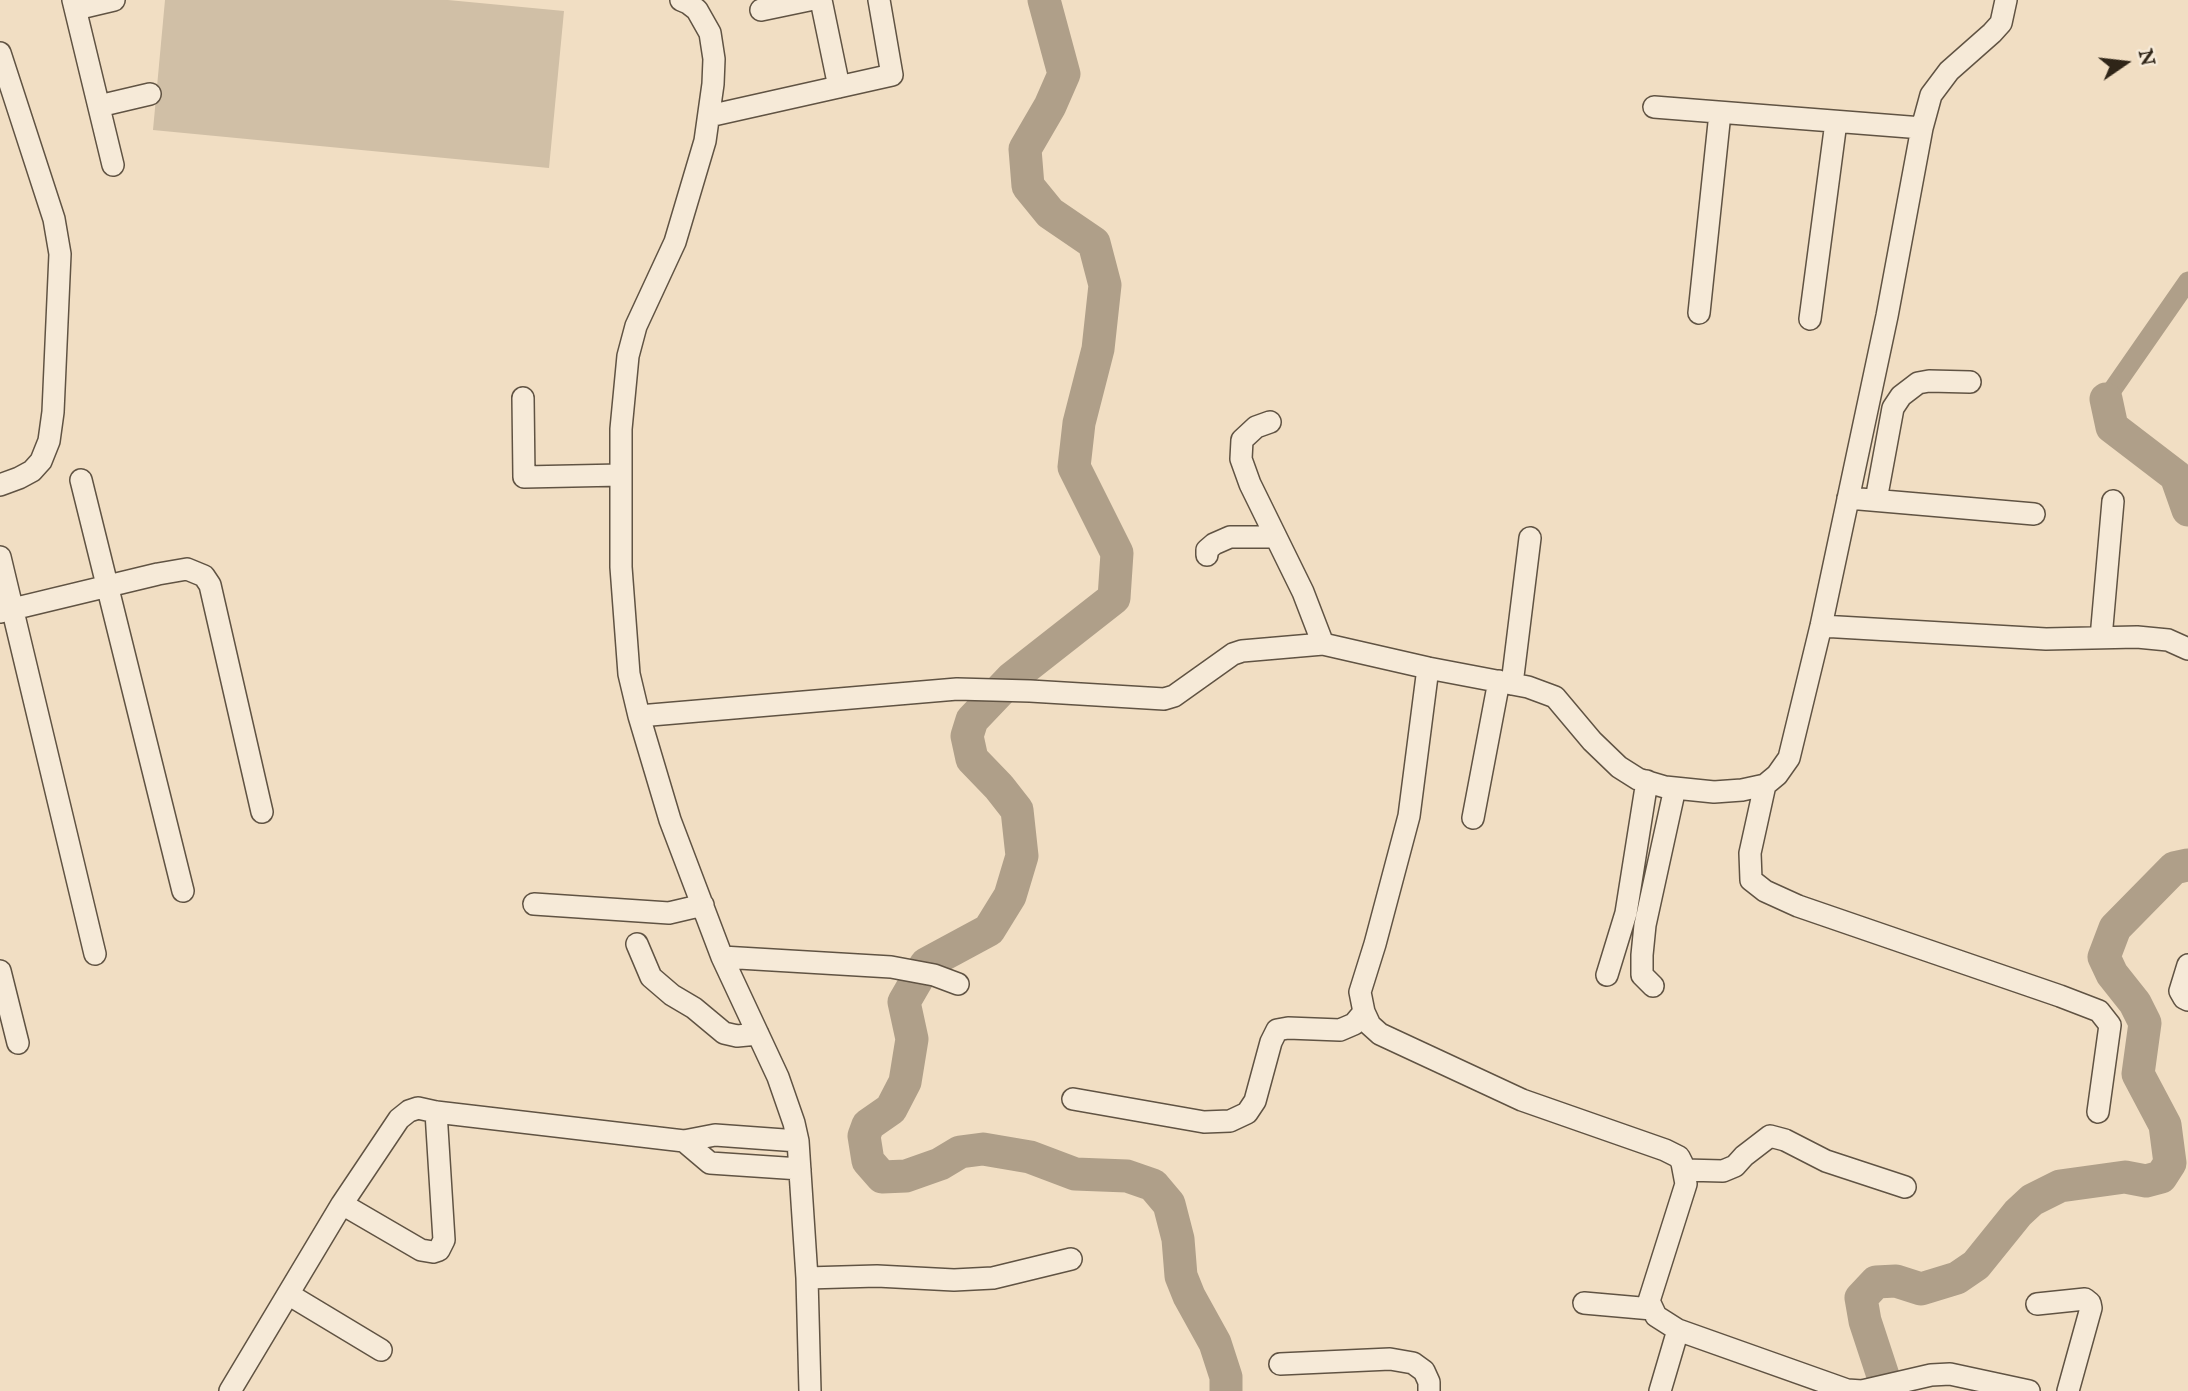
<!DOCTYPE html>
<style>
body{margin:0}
#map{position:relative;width:2188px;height:1391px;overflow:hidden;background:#f1dec3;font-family:"IM FELL English",serif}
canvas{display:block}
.north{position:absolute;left:2090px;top:28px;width:70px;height:70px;-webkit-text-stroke:5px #f6ead8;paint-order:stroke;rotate:76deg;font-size:19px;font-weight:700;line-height:28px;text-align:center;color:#2f2518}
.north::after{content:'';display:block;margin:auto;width:24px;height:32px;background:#2f2518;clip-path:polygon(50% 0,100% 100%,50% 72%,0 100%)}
</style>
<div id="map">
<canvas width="2188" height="1391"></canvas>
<div class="north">N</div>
</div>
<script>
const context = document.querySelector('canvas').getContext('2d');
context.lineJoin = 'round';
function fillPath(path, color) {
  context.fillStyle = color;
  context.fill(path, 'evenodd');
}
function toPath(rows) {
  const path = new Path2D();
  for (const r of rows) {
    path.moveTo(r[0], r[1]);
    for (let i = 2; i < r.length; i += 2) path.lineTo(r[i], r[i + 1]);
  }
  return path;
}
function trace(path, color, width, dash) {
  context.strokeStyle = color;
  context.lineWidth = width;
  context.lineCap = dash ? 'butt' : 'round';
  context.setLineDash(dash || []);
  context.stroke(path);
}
fillPath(toPath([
 [165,0,448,0,564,11,549,168,153,130]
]), '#d0bfa6');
trace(toPath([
 [2106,399,2188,281]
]), '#af9f89', 19);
trace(toPath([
 [1044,0,1064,74,1050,106,1025,149,1028,186,1050,213,1094,243,1105,285,1098,349,1079,423,1074,467,1117,553,1114,598,1012,678,972,720,967,736,972,759,999,787,1017,810,1022,856,1010,896,989,930,926,964,904,1002,912,1039,905,1082,891,1109,868,1125,864,1136,868,1161,882,1177,906,1176,940,1164,960,1152,983,1149,1030,1157,1075,1174,1127,1176,1153,1185,1169,1204,1178,1239,1181,1276,1189,1296,1215,1343,1226,1377,1226,1391],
 [2106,399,2112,427,2176,476,2188,510],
 [1888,1391,1865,1321,1861,1298,1876,1282,1896,1281,1921,1289,1957,1278,1976,1265,2018,1213,2032,1200,2060,1186,2125,1177,2146,1181,2161,1177,2170,1163,2165,1125,2138,1074,2145,1023,2135,1003,2112,974,2104,957,2115,928,2174,868,2188,865]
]), '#af9f89', 33);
const minor = toPath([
 [73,0,113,165],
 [681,0,688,3,697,10,710,33,714,59,713,84,705,141,675,242,636,326,628,356,621,429,621,567,629,674,639,716,670,820,722,957,778,1077,794,1123,798,1141,807,1278,810,1391],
 [821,0,839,87],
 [76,9,114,0],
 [761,10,809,0],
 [0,53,54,219,60,254,53,412,49,441,41,461,32,471,19,478,0,485],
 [99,106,150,94],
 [1654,107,1922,128],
 [709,116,892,75,879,0],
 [1699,313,1720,113],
 [1810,319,1836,122],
 [523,398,524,477,621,475],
 [1270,422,1256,427,1242,440,1241,459,1250,484,1303,592,1323,644],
 [81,480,183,891],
 [1848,498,2034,514],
 [1876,500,1893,408,1901,396,1918,383,1929,381,1970,382],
 [1207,555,1207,550,1214,544,1230,537,1276,537],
 [0,557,95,954],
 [0,612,158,574,187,569,204,576,210,585,262,812],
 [1821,626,2046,639,2137,637,2168,640,2188,649],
 [2101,638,2113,501],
 [1428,668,1409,816,1375,944,1360,992,1364,1012,1370,1025,1380,1034,1522,1100,1665,1150,1679,1157,1682,1163,1686,1184,1649,1301,1656,1316,1678,1330,1847,1390,1862,1391,1931,1375,1950,1374,2029,1391],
 [1512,684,1530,538],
 [639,716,957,689,1030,691,1164,699,1174,696,1233,654,1242,651,1323,644,1428,668,1528,687,1555,697,1592,741,1619,767,1638,779,1665,787,1714,792,1742,790,1765,785,1777,775,1789,758,1821,626,1887,316,1922,128,1931,95,1949,71,1992,33,2001,23,2006,0],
 [1765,785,1750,853,1751,880,1765,891,1798,906,2060,996,2099,1011,2110,1025,2098,1112],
 [1473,818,1499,681],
 [534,904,669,913,703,905],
 [637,944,651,977,672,995,694,1008,724,1033,737,1036,758,1034],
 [722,957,891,967,934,975,958,984],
 [2188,965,2180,991,2184,998,2188,1000],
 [0,971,18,1043],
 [1607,975,1626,913,1647,781],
 [1653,986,1642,975,1642,955,1645,925,1675,788],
 [1073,1099,1204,1122,1230,1121,1247,1113,1255,1101,1271,1042,1277,1030,1288,1028,1340,1030,1354,1024,1364,1012],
 [684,1141,710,1163,800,1169],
 [1684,1170,1723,1171,1735,1166,1744,1156,1770,1136,1785,1140,1826,1161,1905,1187],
 [342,1204,421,1250,433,1252,439,1250,444,1240,436,1112],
 [807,1278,877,1276,954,1280,993,1278,1071,1259],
 [288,1294,381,1350],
 [1584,1303,1652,1309],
 [2037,1304,2085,1299,2090,1303,2091,1308,2068,1391],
 [1280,1364,1390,1359,1413,1363,1424,1371,1429,1382,1429,1391],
 [230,1391,342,1204,399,1119,409,1111,418,1108,436,1112,684,1141,715,1135,798,1141],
 [1660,1391,1678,1330]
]);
trace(minor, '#605343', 24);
trace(minor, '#f6ead8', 21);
</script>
